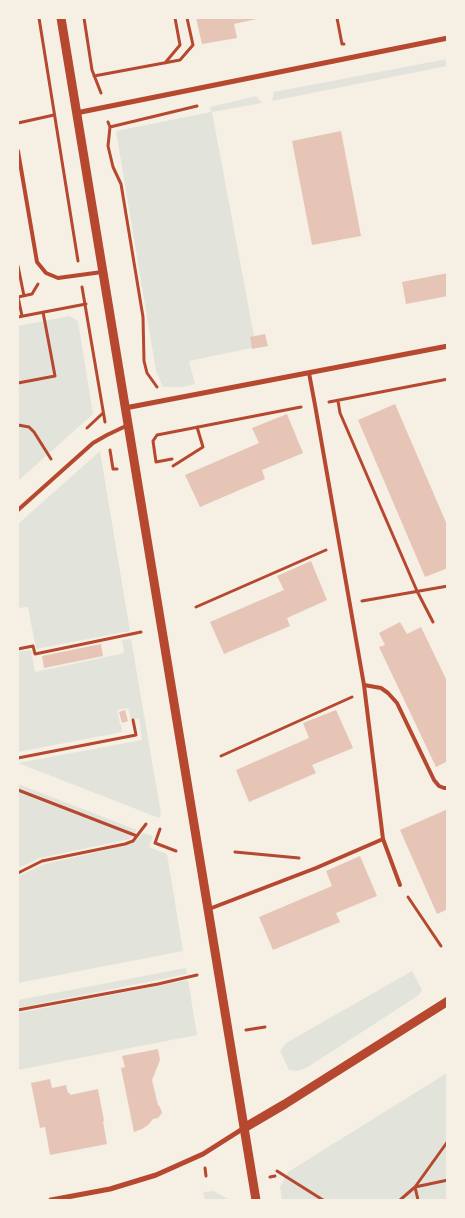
<!DOCTYPE html>
<style>
body{margin:0}
#map{position:relative;width:465px;height:1218px;overflow:hidden;background:#f6efe4;font-family:Commissioner,sans-serif}
canvas{display:block}
.frame{position:absolute;inset:0;border:19px solid #f6efe4;pointer-events:none}
</style>
<div id="map">
<canvas width="465" height="1218"></canvas>
<div class="frame"></div>
</div>
<script>
const context = document.querySelector('canvas').getContext('2d');
context.lineJoin = 'round';
function fillPath(path, color) {
  context.fillStyle = color;
  context.fill(path, 'evenodd');
}
function toPath(rows) {
  const path = new Path2D();
  for (const r of rows) {
    path.moveTo(r[0], r[1]);
    for (let i = 2; i < r.length; i += 2) path.lineTo(r[i], r[i + 1]);
  }
  return path;
}
function trace(path, color, width, dash) {
  context.strokeStyle = color;
  context.lineWidth = width;
  context.lineCap = dash ? 'butt' : 'round';
  context.setLineDash(dash || []);
  context.stroke(path);
}
fillPath(toPath([
 [447,59,447,66,272,101,274,92],
 [256,96,262,103,212,112,256,347,189,361,195,384,183,387,163,387,156,371,116,131,211,112,210,107],
 [69,316,78,321,93,414,18,481,18,326],
 [100,451,130,631,36,649,28,607,18,608,18,524],
 [131,639,161,814,159,818,18,763,142,740,139,718,131,720,128,708,117,710,120,724,121,724,122,732,18,752,18,652,31,650,35,672,124,653,122,640],
 [18,784,137,830,130,839,40,858,18,868],
 [143,833,153,836,149,847,167,854,183,951,18,983,18,876,45,864,132,844],
 [186,968,187,974,18,1008,18,1000],
 [412,971,422,990,419,995,308,1067,297,1071,289,1070,280,1051,286,1043],
 [188,980,197,1035,18,1070,18,1013],
 [447,1073,447,1200,282,1200,280,1187,288,1172],
 [213,1191,230,1200,231,1200,205,1200,203,1192]
]), '#e2e4dc');
fillPath(toPath([
 [196,18,261,18,234,24,237,38,202,44],
 [341,131,361,236,312,245,292,141],
 [448,273,448,296,406,304,402,282],
 [265,334,268,346,252,349,250,337],
 [395,404,448,527,448,568,425,577,358,420],
 [287,414,303,453,262,470,265,479,200,507,185,475,259,443,252,428],
 [311,561,327,600,287,618,290,626,224,654,210,622,284,590,277,576],
 [400,622,407,634,421,627,448,683,448,761,436,767,379,647,385,645,379,633],
 [101,644,103,656,44,668,42,656],
 [125,710,128,721,122,723,119,712],
 [336,710,353,748,312,765,316,773,249,802,236,770,309,738,303,723],
 [448,809,448,909,437,914,400,830],
 [360,856,377,896,336,913,340,922,273,950,259,917,332,886,326,871],
 [158,1049,160,1060,152,1080,158,1105,160,1107,162,1113,158,1118,153,1119,148,1125,142,1129,134,1132,121,1068,125,1067,122,1056],
 [50,1079,52,1088,66,1085,68,1093,70,1093,70,1095,98,1089,104,1121,103,1121,107,1144,50,1155,45,1127,40,1128,31,1083]
]), '#e6c5b7');
trace(toPath([
 [39,18,78,261],
 [84,18,92,70,101,93],
 [337,18,342,44,344,44],
 [165,63,180,45,175,18],
 [94,76,180,60,193,45,187,18],
 [108,122,110,127,108,146,113,167,121,184,143,317,144,361,147,373,157,387],
 [18,123,54,115],
 [110,127,197,106],
 [18,266,24,296],
 [82,287,105,422],
 [22,316,18,297,32,294,38,284],
 [18,317,86,304],
 [18,383,55,376,43,312],
 [338,401,340,413,417,591,433,622],
 [329,402,448,379],
 [18,425,29,427,34,432,51,459],
 [87,428,103,413],
 [110,450,113,469,117,469],
 [172,459,156,462,153,441,157,435,301,407],
 [173,466,203,447,197,427],
 [362,601,448,586],
 [196,607,326,550],
 [18,649,33,646,35,654,141,632],
 [221,756,352,697],
 [18,758,136,735,133,720],
 [18,790,137,836],
 [160,829,155,843,176,851],
 [235,852,299,858],
 [18,873,42,861,125,844,133,841,146,824],
 [408,897,441,946],
 [18,1010,158,984,197,975],
 [246,1030,265,1027],
 [205,1168,206,1176],
 [277,1171,323,1200],
 [270,1177,275,1176],
 [400,1200,415,1187,448,1141],
 [418,1200,415,1187,448,1180]
]), '#b5482f', 3);
trace(toPath([
 [18,151,37,262,46,273,58,278,102,272],
 [309,373,315,405,364,685,383,839,400,885],
 [18,510,93,443,107,435,128,425],
 [364,685,381,688,388,693,397,703,434,780,439,786,444,788,448,788],
 [209,909,316,868,383,839]
]), '#b5482f', 4);
trace(toPath([
 [76,113,448,38],
 [125,408,448,346],
 [51,1200,110,1189,156,1175,203,1154,244,1128]
]), '#b5482f', 5);
trace(toPath([
 [61,18,256,1200],
 [244,1128,285,1104,448,1001]
]), '#b5482f', 9);
</script>
